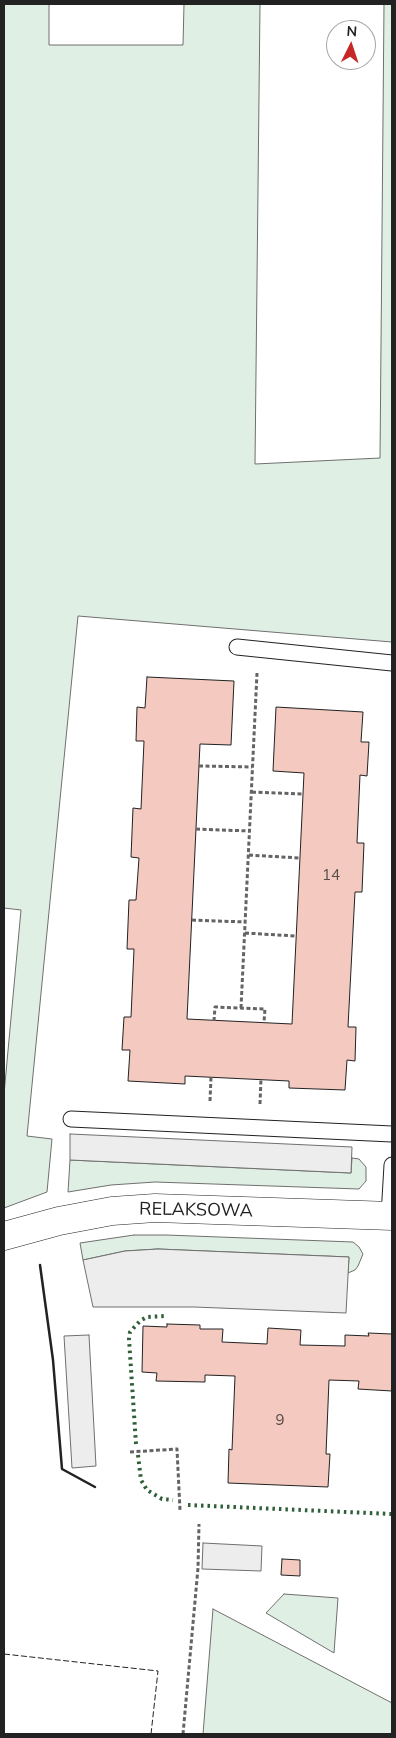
<!DOCTYPE html>
<style>
body{margin:0}
#map{position:relative;width:396px;height:1738px;overflow:hidden;background:#fff;font-family:Mulish,sans-serif}
canvas{display:block}
.frame{position:absolute;inset:0;border:5px solid #222;pointer-events:none}
.north{position:absolute;left:326px;top:20px;width:50px;height:50px;box-sizing:border-box;background:#fff;border:1px solid #a7a7a7;border-radius:50%;rotate:4deg;font-size:14px;font-weight:700;line-height:20px;text-align:center;color:#222}
.north::after{content:'';display:block;margin:auto;width:18px;height:22px;background:#c62828;clip-path:polygon(50% 0,100% 100%,50% 72%,0 100%)}
</style>
<div id="map">
<canvas width="396" height="1738"></canvas>
<div class="frame"></div>
<div class="north">N</div>
</div>
<script>
const context = document.querySelector('canvas').getContext('2d');
context.lineJoin = 'round';
function fillPath(path, color) {
  context.fillStyle = color;
  context.fill(path, 'evenodd');
}
function toPath(rows) {
  const path = new Path2D();
  for (const r of rows) {
    path.moveTo(r[0], r[1]);
    for (let i = 2; i < r.length; i += 2) path.lineTo(r[i], r[i + 1]);
  }
  return path;
}
function trace(path, color, width, dash) {
  context.strokeStyle = color;
  context.lineWidth = width;
  context.lineCap = dash ? 'butt' : 'round';
  context.setLineDash(dash || []);
  context.stroke(path);
}
function label(font, color, halo, rows, align = 'center') {
  context.font = font + ' Mulish,sans-serif';
  context.lineWidth = 4;
  context.setLineDash([]);
  context.textBaseline = 'middle';
  context.strokeStyle = halo;
  context.fillStyle = color;
  for (const [text, x, y, turn = 0] of rows) {
    context.save();
    context.translate(x, y);
    context.rotate((+turn || 0) * Math.PI / 180);
    context.textAlign = isNaN(turn) ? turn : align;
    if (halo) context.strokeText(text, 0, 0);
    context.fillText(text, 0, 0);
    context.restore();
  }
}
const green = toPath([
 [4,4,49,4,49,45,183,45,184,4,260,4,255,464,380,458,384,4,392,4,392,642,78,616,27,1136,52,1139,47,1192,4,1208,4,1094,21,910,4,908,4,4],
 [352,1158,359,1159,366,1167,366,1181,359,1189,155,1182,111,1185,68,1192,70,1160,351,1173,352,1158],
 [134,1235,166,1235,353,1242,359,1247,363,1254,358,1266,355,1270,348,1273,349,1257,158,1249,125,1251,83,1260,80,1243,134,1235],
 [284,1594,338,1598,334,1653,266,1613,284,1594],
 [213,1609,392,1703,392,1734,203,1734,213,1609]
]);
fillPath(green, '#e0efe3');
trace(green, '#6f6f6f', 1);
const parking = toPath([
 [70,1134,352,1147,351,1173,70,1160,70,1134],
 [158,1249,349,1257,346,1313,194,1307,93,1307,83,1260,125,1251,158,1249],
 [89,1335,96,1466,72,1468,64,1336,89,1335],
 [203,1543,262,1546,261,1571,202,1569,203,1543]
]);
fillPath(parking, '#ededed');
trace(parking, '#6f6f6f', 1);
const building = toPath([
 [147,677,234,681,231,745,200,744,187,1019,292,1024,304,773,273,771,276,707,363,712,361,742,369,742,367,776,360,775,357,843,364,843,362,892,355,892,348,1027,356,1027,355,1061,347,1060,345,1090,289,1088,289,1081,185,1076,185,1084,128,1081,130,1050,122,1050,124,1017,131,1017,134,949,127,949,129,900,136,900,139,858,131,857,133,808,141,809,144,741,136,741,137,707,145,708,147,677],
 [167,1324,200,1325,200,1329,223,1329,222,1342,267,1344,268,1328,301,1330,300,1345,345,1346,345,1335,369,1336,368,1333,392,1334,392,1391,358,1389,359,1381,329,1380,326,1454,330,1454,328,1487,228,1483,229,1449,232,1450,235,1376,205,1375,205,1382,156,1381,157,1373,142,1372,143,1326,167,1327,167,1324],
 [282,1559,300,1560,300,1576,281,1575,282,1559]
]);
fillPath(building, '#f3c9c0');
trace(building, '#222', 1);
const lane = toPath([
 [237,647,392,663],
 [71,1119,392,1134],
 [389,1216,392,1165]
]);
const street = toPath([
 [4,1236,59,1221,112,1211,155,1208,392,1216]
]);
trace(lane, '#222', 17);
trace(street, '#222', 29);
trace(toPath([
 [199,766,252,767],
 [252,792,302,794],
 [196,829,249,831],
 [249,855,299,858],
 [192,920,245,922],
 [245,933,296,936],
 [241,1008,257,673],
 [214,1021,215,1007,265,1009,264,1022],
 [210,1101,211,1077],
 [260,1104,261,1079],
 [130,1452,177,1449,180,1510],
 [183,1734,198,1568,199,1524]
]), '#646464', 3, [4, 2.5]);
trace(lane, '#fff', 15);
trace(street, '#fff', 28);
trace(toPath([
 [136,1444,129,1339,130,1332,140,1321,147,1317,165,1316],
 [138,1455,141,1480,147,1490,162,1499,173,1500],
 [188,1505,392,1514]
]), '#2f5e38', 4, [2.5, 4]);
trace(toPath([
 [4,1654,158,1671,151,1734]
]), '#222', 1, [6, 2.5]);
trace(toPath([
 [40,1265,53,1360,62,1469,95,1487]
]), '#222', 2.5);
label('15px', '#564c4a', null, [
 ["14",331,875],
 ["9",280,1420]
]);
label('18px', '#222', '#fff', [
 ["RELAKSOWA",196,1210,1]
]);
</script>
